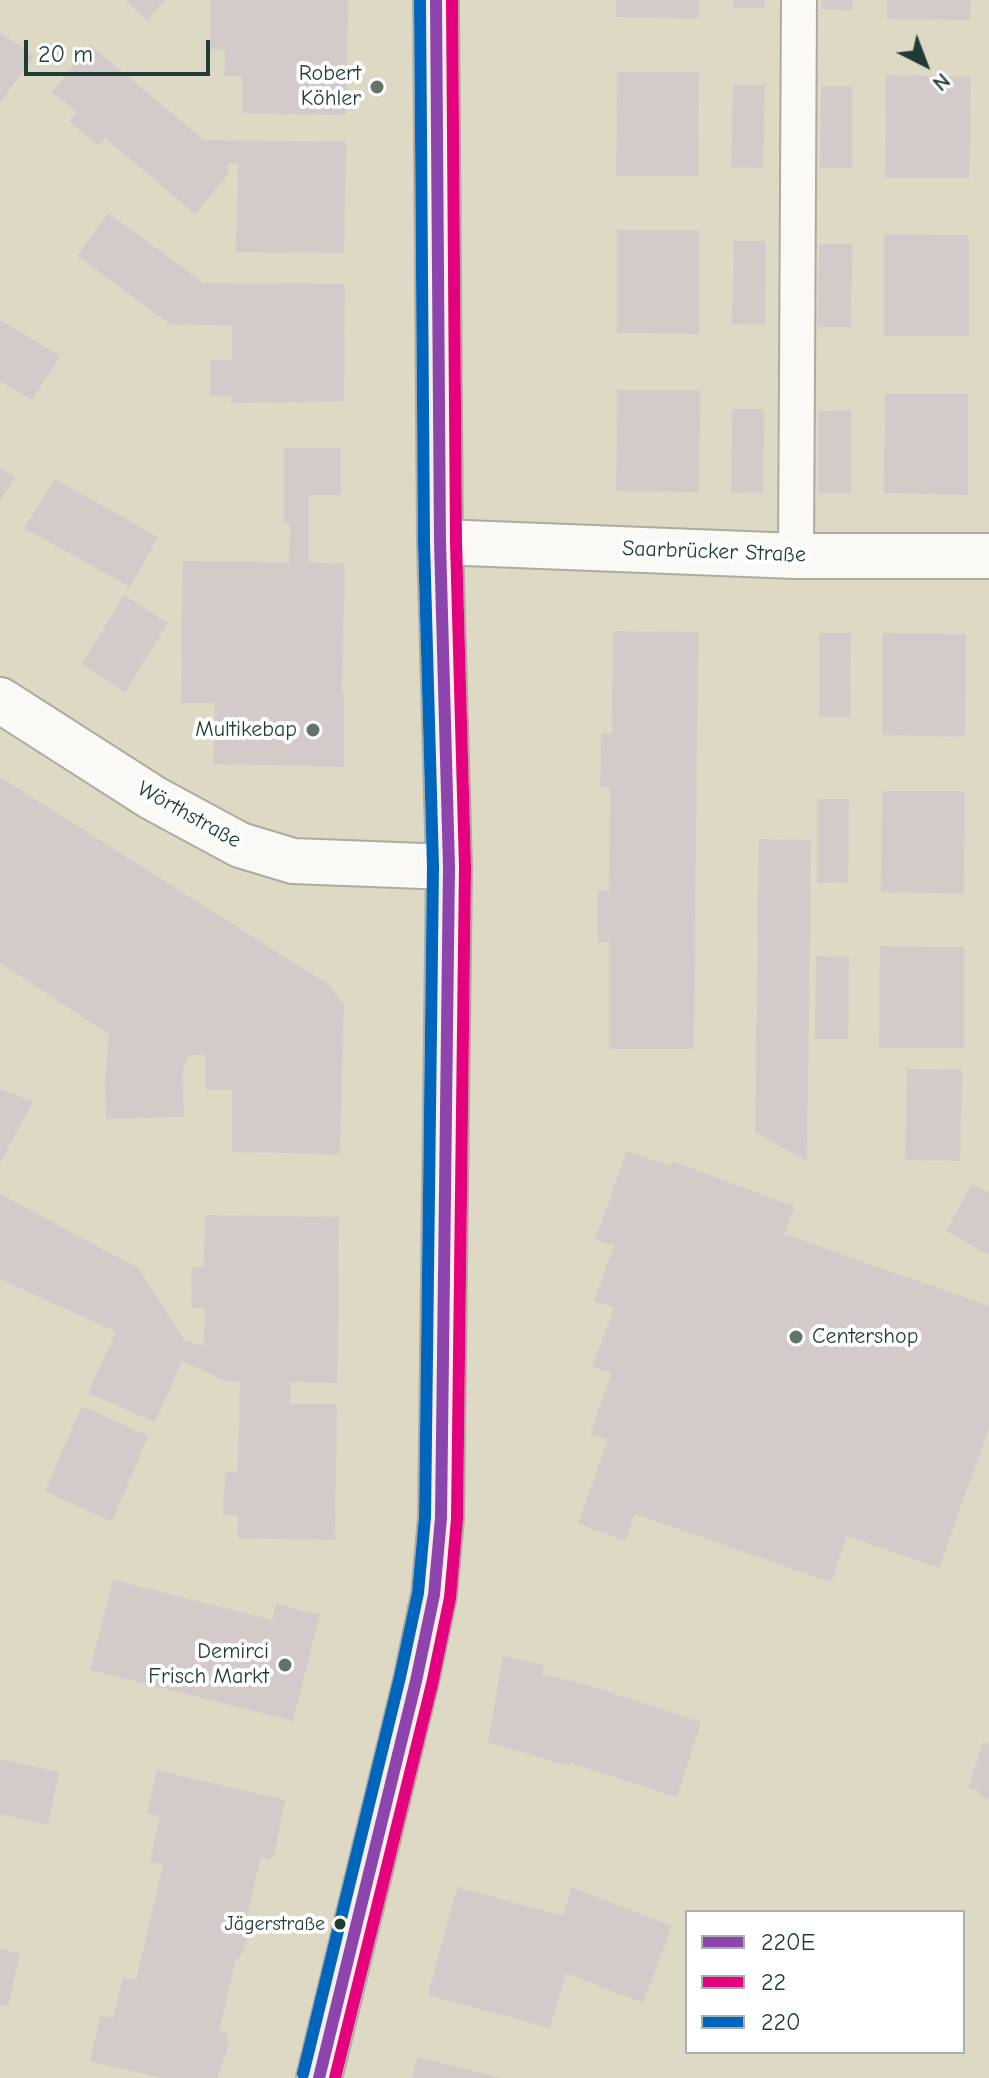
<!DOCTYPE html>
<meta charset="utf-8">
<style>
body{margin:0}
#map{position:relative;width:989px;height:2078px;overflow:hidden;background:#ddd9c5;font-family:"Comic Neue",sans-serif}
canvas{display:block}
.legend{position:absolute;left:685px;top:1910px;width:280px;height:144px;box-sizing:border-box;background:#fff;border:2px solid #a5b1ae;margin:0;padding:10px 14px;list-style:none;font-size:24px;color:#1f3d34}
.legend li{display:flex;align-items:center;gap:16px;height:40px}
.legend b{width:40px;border:2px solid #a5b1ae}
.north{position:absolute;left:885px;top:24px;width:80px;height:80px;-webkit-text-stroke:6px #fff;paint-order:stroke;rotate:138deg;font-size:22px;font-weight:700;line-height:32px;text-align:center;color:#1f3d34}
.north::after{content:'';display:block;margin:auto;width:28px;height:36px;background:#1f3d34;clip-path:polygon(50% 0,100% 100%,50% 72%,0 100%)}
.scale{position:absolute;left:24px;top:40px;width:186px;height:36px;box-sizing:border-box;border:4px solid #1f3d34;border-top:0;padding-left:10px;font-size:24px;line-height:28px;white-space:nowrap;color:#1f3d34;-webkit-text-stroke:6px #fff;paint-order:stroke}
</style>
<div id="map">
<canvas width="989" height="2078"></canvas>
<ul class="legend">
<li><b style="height:10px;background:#8e44ad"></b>220E</li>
<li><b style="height:10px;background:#e5007d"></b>22</li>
<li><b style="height:10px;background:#0065bd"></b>220</li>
</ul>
<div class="north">N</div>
<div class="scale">20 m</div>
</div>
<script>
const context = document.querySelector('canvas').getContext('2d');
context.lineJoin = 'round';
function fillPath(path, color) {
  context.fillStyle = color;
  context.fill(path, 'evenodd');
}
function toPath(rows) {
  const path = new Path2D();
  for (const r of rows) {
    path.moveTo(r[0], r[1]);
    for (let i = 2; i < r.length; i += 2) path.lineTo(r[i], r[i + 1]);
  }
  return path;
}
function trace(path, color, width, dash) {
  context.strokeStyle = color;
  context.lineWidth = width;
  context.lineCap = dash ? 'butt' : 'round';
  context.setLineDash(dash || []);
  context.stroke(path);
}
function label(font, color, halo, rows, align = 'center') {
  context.font = font + ' "Comic Neue",sans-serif';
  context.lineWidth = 8;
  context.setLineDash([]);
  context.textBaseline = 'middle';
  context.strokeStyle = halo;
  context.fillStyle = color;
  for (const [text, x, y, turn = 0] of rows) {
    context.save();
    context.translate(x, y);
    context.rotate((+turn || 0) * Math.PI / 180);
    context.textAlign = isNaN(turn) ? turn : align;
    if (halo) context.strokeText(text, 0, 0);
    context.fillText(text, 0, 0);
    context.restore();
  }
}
fillPath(toPath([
 [125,0,165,0,147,20],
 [210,0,348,0,346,115,242,113,242,76,224,76,225,50,210,49],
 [616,0,699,0,699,18,616,17],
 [734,0,765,0,765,8,734,8],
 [822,0,853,0,853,10,821,9],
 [887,0,971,0,970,20,887,19],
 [0,32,34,56,0,103],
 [90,45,204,140,346,142,344,253,236,252,238,164,228,163,228,174,195,214,105,138,98,146,69,121,77,112,52,92],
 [617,72,699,72,698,176,616,176],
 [886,75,971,77,969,178,885,178],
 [733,85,765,85,763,168,731,167],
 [821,86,852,86,852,168,820,168],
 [108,213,204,283,345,284,344,401,231,403,231,397,210,396,210,360,232,360,232,326,170,324,77,256],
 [617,230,699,230,699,334,617,333],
 [884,234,969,235,969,336,884,336],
 [734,241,766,241,765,325,732,324],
 [819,244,852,244,851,327,818,327],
 [0,320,60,356,32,400,0,381],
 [617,390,700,390,699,492,616,491],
 [885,394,968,394,968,495,884,493],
 [732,409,764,409,763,493,731,492],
 [851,410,851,493,818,493,818,411],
 [284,448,341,448,341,495,309,495,309,562,345,564,342,693,344,694,344,767,213,764,215,703,181,703,183,561,289,562,290,524,284,523],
 [0,468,15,478,0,501],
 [55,479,158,537,130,587,24,528],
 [124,595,168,623,125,692,82,664],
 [613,631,698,632,694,1049,609,1049,609,942,598,942,598,891,609,890,610,788,600,786,601,734,612,733],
 [819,633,851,633,850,717,819,717],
 [882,633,966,634,965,737,882,735],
 [0,777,329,985,344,1005,340,1154,232,1152,232,1090,206,1090,206,1055,189,1055,181,1074,183,1076,184,1117,106,1119,105,1078,109,1034,0,963],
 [882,791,965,791,964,894,881,892],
 [817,799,849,799,848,882,817,883],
 [759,839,811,840,807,1161,755,1132],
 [880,946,964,947,964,1048,879,1048],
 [816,956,849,957,848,1039,815,1039],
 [907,1069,962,1070,960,1161,905,1160],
 [0,1089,33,1102,0,1163],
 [627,1151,671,1166,672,1161,795,1207,784,1234,989,1306,989,1428,939,1568,847,1536,831,1582,635,1514,625,1541,578,1523,608,1440,590,1434,612,1373,592,1366,614,1308,594,1301,614,1246,595,1239],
 [972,1184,989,1193,989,1255,946,1231],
 [0,1194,138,1268,185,1341,204,1346,205,1308,191,1308,192,1267,204,1267,205,1215,339,1217,337,1383,290,1382,290,1404,337,1404,335,1540,237,1538,238,1515,223,1515,225,1472,238,1472,240,1382,226,1381,182,1361,155,1422,88,1393,116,1332,0,1279],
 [82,1406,148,1436,112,1522,45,1491],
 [113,1580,272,1620,276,1604,320,1615,293,1721,90,1670],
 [503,1656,544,1665,542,1674,588,1685,701,1722,677,1797,570,1763,569,1766,488,1742],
 [983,1742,989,1744,989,1799,979,1796,980,1792,968,1788],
 [0,1759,59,1772,48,1825,0,1814],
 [157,1770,285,1800,274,1855,272,1854,271,1860,261,1857,244,1929,248,1936,243,1954,241,1953,239,1959,236,1958,219,2031,228,2033,226,2039,230,2040,217,2078,162,2078,90,2061,100,2016,113,2018,123,1977,136,1980,163,1865,150,1861,160,1816,147,1813],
 [457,1887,563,1916,571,1887,672,1926,643,2003,566,1973,550,2028,428,1995],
 [0,1949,20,1953,8,2007,0,2005],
 [417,2057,499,2077,499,2078,412,2078]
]), '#d4caca');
const lane = toPath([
 [796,556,799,0]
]);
const street = toPath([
 [440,542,796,556,989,556],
 [0,700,153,798,240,845,293,861,449,867]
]);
const secondary = toPath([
 [319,2078,416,1681,434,1595,441,1518,449,867,440,542,436,0]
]);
trace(lane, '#acac9e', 38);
trace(street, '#acac9e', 48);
trace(secondary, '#acac9e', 48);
trace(lane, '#faf9f6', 34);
trace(street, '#faf9f6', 44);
trace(secondary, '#f4f0e9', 44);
trace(toPath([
 [319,2078,416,1681,434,1595,441,1518,449,867,440,542,436,0]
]), '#8e44ad', 12);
trace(toPath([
 [335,2078,432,1684,450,1598,457,1519,465,867,456,542,452,0]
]), '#e5007d', 12);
trace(toPath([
 [303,2074,400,1677,418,1593,425,1517,433,867,424,542,420,0]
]), '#0065bd', 12);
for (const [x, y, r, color] of [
 [377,87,8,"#627467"],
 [313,730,8,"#627467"],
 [796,1337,8,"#627467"],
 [285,1665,8,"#627467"],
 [340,1924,7,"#1f3d34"]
]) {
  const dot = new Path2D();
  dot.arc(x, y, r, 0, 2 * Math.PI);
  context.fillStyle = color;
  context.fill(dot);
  trace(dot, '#fff', 3);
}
label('20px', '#1f3d34', '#fff', [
 ["Jägerstraße",325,1924]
], 'right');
label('22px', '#1f3d34', '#fff', [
 ["Robert",361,74],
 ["Köhler",361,99],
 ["Multikebap",297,730],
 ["Centershop",812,1337,"left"],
 ["Demirci",269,1652],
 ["Frisch Markt",269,1677]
], 'right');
label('22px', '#1f3d34', '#fff', [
 ["Saarbrücker Straße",714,552,2],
 ["Wörthstraße",189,815,29]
]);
</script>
